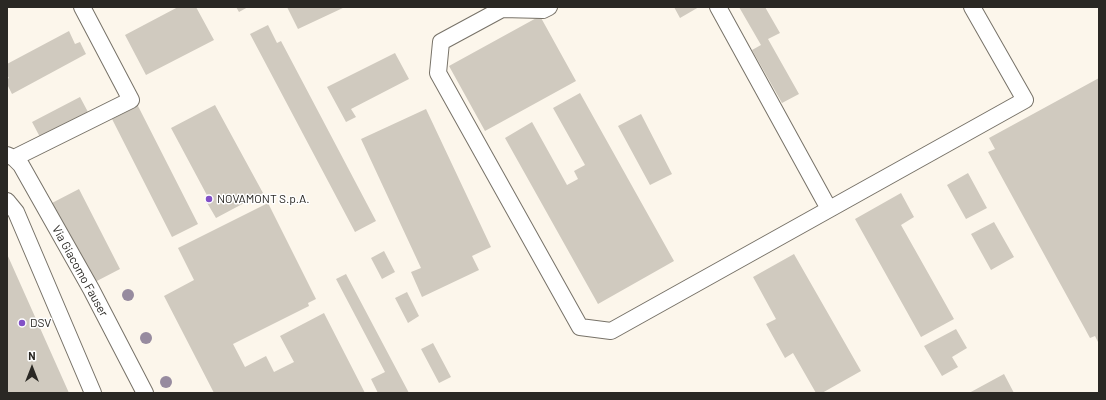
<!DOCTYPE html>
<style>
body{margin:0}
#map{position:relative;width:1106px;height:400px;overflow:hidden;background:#fcf6eb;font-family:Barlow,sans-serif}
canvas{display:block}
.frame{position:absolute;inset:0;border:8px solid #2a2824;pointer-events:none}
.north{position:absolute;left:12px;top:348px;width:40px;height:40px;-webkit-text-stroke:3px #fff;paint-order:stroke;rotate:0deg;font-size:11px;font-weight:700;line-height:16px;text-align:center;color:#2a2824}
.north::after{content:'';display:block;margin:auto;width:14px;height:18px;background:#2a2824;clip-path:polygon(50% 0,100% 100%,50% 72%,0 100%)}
</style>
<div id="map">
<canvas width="1106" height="400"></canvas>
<div class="frame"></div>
<div class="north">N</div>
</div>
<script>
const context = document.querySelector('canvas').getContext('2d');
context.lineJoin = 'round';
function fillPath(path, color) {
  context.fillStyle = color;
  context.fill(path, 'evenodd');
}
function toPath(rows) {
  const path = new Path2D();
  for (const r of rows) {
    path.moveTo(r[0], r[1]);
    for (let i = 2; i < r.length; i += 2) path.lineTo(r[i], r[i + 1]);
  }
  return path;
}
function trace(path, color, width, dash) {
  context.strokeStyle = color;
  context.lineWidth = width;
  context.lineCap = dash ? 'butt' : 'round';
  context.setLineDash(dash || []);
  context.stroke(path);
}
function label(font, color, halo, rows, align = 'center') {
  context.font = font + ' Barlow,sans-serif';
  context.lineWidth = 3;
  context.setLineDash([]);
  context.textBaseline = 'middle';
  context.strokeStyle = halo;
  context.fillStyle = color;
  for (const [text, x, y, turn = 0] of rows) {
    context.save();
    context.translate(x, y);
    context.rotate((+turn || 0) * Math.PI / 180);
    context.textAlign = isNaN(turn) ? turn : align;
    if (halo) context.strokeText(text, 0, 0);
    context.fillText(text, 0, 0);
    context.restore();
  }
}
fillPath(toPath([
 [178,7,196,7,214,40,146,75,125,35],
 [236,7,248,7,239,12],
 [287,7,345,7,298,29],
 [674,7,699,7,680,18],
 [739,7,765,7,780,33,768,39,799,94,782,103,752,50,761,45],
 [540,16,576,81,485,131,449,66],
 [268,25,277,43,281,41,376,221,355,232,250,34],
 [69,31,75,44,80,42,86,54,12,94,7,84,7,79,9,78,7,75,7,64],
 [395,53,409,79,351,109,356,117,346,122,327,87],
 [1099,78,1099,344,1095,336,1090,338,988,152,995,149,989,138],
 [580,93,674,261,598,304,505,138,532,122,567,185,578,179,574,171,585,165,553,108],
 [80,97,88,112,40,137,32,122],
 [215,105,263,193,216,218,206,201,209,199,171,128],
 [138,106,198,224,172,237,112,119],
 [426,109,491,247,472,256,479,270,422,297,411,272,421,268,361,139],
 [641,114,672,174,650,185,618,126],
 [968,173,987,208,966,219,947,185],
 [79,189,120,269,93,283,52,203],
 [901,193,914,217,901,225,954,319,921,337,855,219],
 [268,203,316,299,308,303,309,306,233,344,245,367,266,356,274,372,294,362,280,336,324,313,365,393,214,393,164,296,194,280,178,248],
 [994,222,1014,257,991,270,971,234],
 [384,251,395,272,382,279,371,258],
 [7,254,69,393,7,393],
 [794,254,861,371,822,393,816,393,793,353,785,358,766,324,776,319,753,277],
 [346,274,409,393,378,393,371,379,385,372,336,279],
 [407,292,419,316,408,323,395,298],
 [956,329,967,348,952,357,958,367,942,376,924,346],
 [433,343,451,377,439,383,421,349],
 [1004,374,1014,393,969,393]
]), '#d0cabf');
const minor = toPath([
 [500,7,502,9,441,42,438,73,580,327,611,331,1025,100,972,7],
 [718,7,829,209],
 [502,9,543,10,549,7],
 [7,155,14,158,21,165,91,289,145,393],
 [14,158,131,100,82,7],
 [7,201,16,212,93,393]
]);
trace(minor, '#777268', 18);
trace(minor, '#fff', 16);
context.fillStyle = '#978b9f';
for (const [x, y] of [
 [128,295],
 [146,338],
 [166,382]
]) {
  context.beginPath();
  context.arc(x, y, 6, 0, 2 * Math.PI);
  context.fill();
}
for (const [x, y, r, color] of [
 [209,199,4,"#8250c7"],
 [22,323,4,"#8250c7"]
]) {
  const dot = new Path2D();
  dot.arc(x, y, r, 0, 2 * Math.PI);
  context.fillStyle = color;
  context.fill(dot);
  trace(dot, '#fff', 1.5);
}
label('12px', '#2a2824', '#fff', [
 ["NOVAMONT S.p.A.",217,199],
 ["DSV",30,323]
], 'left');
label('12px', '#2a2824', '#fff', [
 ["Via Giacomo Fauser",80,271,61]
]);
</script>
